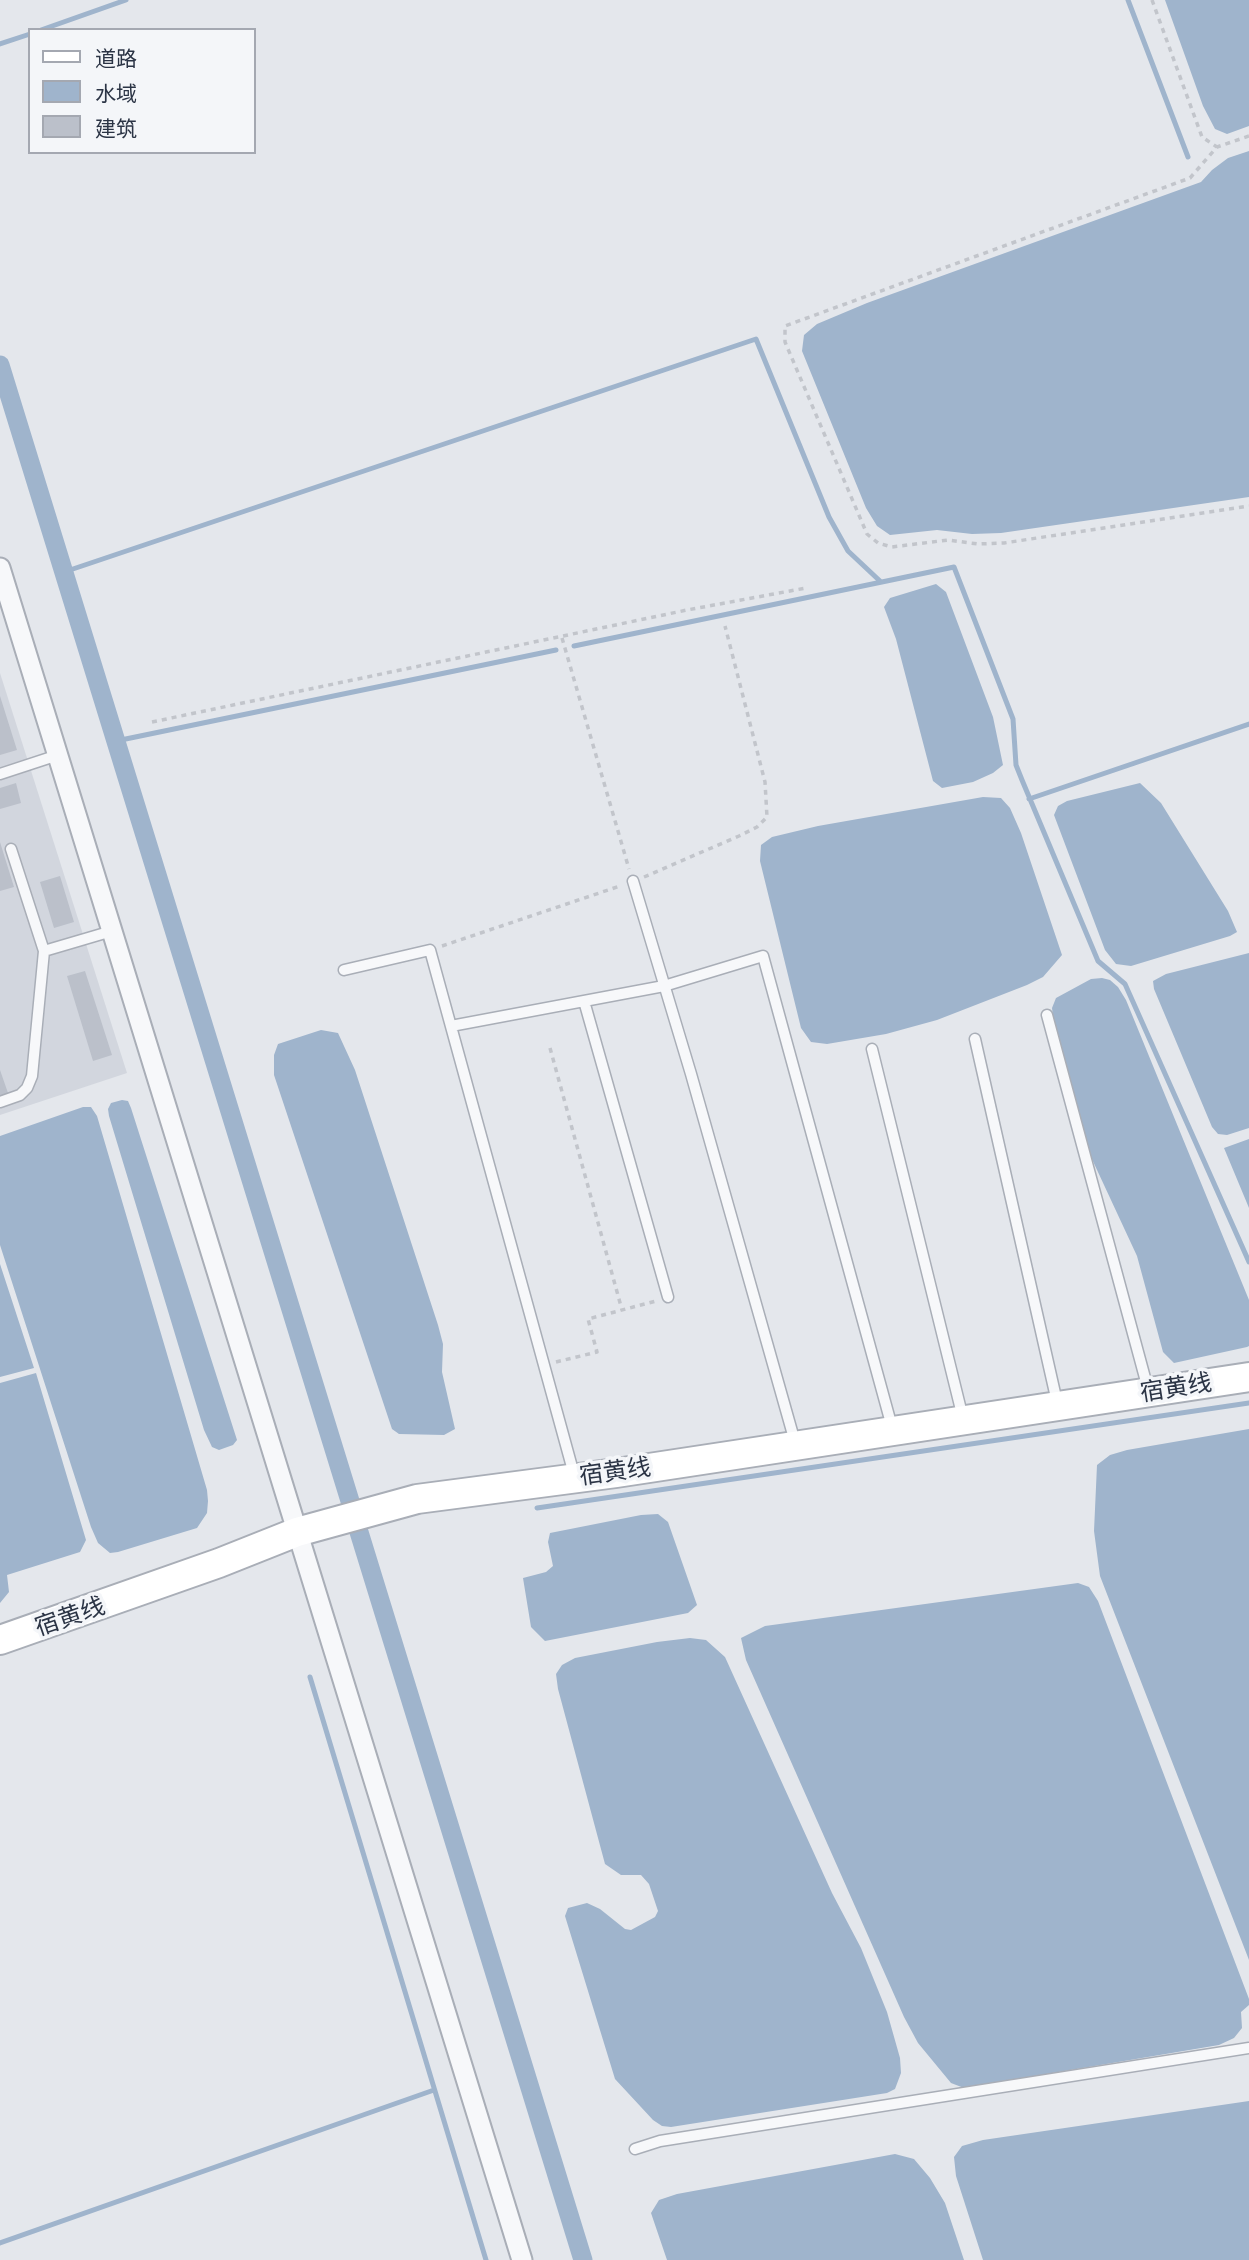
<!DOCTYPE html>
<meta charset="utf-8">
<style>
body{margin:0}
#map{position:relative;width:1249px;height:2260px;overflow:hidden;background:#e4e7ec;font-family:"Public Sans","Noto Sans SC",sans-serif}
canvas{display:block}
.legend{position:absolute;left:28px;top:28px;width:228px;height:126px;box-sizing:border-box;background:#f4f6f9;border:2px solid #a4a8b1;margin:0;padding:9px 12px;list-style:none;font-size:21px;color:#2b3445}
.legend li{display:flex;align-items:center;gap:14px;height:35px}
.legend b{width:35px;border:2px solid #a4a8b1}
</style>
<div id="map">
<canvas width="1249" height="2260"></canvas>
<ul class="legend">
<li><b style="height:9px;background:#fff"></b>道路</li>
<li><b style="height:19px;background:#9fb4cc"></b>水域</li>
<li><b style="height:19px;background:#bbc0ca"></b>建筑</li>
</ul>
</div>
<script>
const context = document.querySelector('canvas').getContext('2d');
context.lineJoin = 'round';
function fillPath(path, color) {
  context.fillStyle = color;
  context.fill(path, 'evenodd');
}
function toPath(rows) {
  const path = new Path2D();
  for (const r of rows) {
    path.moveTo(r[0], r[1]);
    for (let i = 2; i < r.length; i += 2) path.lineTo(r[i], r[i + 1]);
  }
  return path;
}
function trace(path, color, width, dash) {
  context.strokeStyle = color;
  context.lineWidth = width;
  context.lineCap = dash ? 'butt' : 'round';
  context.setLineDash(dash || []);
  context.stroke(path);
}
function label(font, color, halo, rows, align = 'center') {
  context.font = font + ' "Public Sans","Noto Sans SC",sans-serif';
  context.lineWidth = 7;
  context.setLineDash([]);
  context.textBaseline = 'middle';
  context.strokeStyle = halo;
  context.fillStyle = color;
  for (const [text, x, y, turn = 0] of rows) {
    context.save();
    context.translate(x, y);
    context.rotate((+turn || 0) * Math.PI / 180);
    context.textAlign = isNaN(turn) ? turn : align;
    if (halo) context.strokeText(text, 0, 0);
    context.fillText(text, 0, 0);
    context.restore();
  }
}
fillPath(toPath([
 [0,673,127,1073,0,1115]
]), '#d2d6de');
fillPath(toPath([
 [1165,0,1249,0,1249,126,1227,134,1215,129,1203,106],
 [1249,151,1249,497,1001,533,972,534,937,530,890,535,877,526,866,508,802,351,804,335,817,324,867,303,1201,182,1212,170,1228,158],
 [936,584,946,592,993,717,1003,765,993,773,973,782,942,788,933,781,896,639,884,607,890,598],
 [1140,783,1161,803,1228,911,1237,932,1230,936,1131,966,1116,964,1105,950,1054,815,1058,806,1067,801],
 [983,797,1001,798,1010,808,1021,833,1062,955,1043,977,1027,985,937,1020,886,1034,827,1044,811,1042,801,1028,760,861,761,845,772,837,818,826],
 [1249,953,1249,1128,1227,1135,1218,1134,1212,1127,1154,989,1153,981,1166,974],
 [1102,978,1110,980,1118,987,1126,1000,1249,1300,1249,1346,1247,1347,1174,1363,1163,1352,1137,1256,1091,1157,1054,1024,1052,1008,1056,998,1091,979],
 [321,1030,338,1033,355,1070,438,1325,443,1344,442,1372,455,1429,444,1435,399,1434,392,1429,274,1075,274,1055,278,1044],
 [122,1100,128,1101,131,1108,237,1440,233,1445,219,1450,212,1447,204,1430,109,1116,108,1109,111,1103],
 [83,1107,91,1107,97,1116,207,1490,208,1501,207,1513,197,1528,118,1552,110,1553,98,1543,91,1527,0,1245,0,1136],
 [1249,1139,1249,1208,1224,1148],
 [0,1264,34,1368,0,1377],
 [36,1373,86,1540,80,1552,7,1575,9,1592,0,1603,0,1383],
 [1249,1429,1249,1960,1100,1576,1094,1531,1097,1465,1110,1455,1127,1450],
 [658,1514,668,1522,697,1605,688,1613,545,1641,531,1627,523,1578,546,1572,553,1566,548,1542,550,1533,641,1515],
 [1078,1583,1089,1587,1098,1601,1249,1999,1249,2005,1241,2012,1242,2028,1234,2038,1219,2045,964,2088,951,2083,918,2043,904,2017,746,1660,741,1638,765,1626],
 [690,1638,706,1640,725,1657,832,1893,861,1948,887,2012,900,2058,901,2073,895,2089,887,2093,671,2127,662,2126,653,2120,615,2079,565,1916,568,1908,587,1903,600,1909,625,1929,631,1930,655,1917,658,1911,649,1884,641,1875,621,1875,605,1864,558,1689,556,1674,562,1665,575,1658,657,1642],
 [1249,2101,1249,2260,983,2260,956,2176,954,2157,962,2146,983,2140],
 [895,2154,914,2159,930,2178,945,2203,964,2260,667,2260,651,2213,659,2200,677,2194]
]), '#9fb4cc');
trace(toPath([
 [1128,0,1188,157],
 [41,30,126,0],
 [0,44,30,34],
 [64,572,756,339,829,517,848,551,881,582],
 [574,646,954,567,1013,719,1016,765,1022,780,1098,961,1125,984,1249,1262],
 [116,741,556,650],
 [1029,799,1249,724],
 [537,1508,1249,1403],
 [310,1677,486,2260],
 [0,2243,434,2090]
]), '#9fb4cc', 5);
trace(toPath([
 [0,365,350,1501],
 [359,1532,583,2260]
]), '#9fb4cc', 19);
fillPath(toPath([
 [0,696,17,750,0,755],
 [16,783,21,803,0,809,0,788],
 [0,842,14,887,0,891],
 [60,876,74,922,54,928,40,882],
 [85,971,112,1055,93,1061,67,976],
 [0,1070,8,1093,0,1096]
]), '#bbc0ca');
const service = toPath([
 [0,774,58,755],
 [633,881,691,1074,795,1442],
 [44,951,112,931],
 [344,970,430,950,575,1478],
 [584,1001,668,1297],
 [1047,1015,1148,1389],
 [451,1026,664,986,763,956,892,1427],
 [975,1039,1057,1402],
 [872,1049,963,1418],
 [0,1102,20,1095,27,1088,32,1076,44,951,11,849],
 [635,2149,660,2141,1249,2048]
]);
const minor = toPath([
 [0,568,522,2260]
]);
const secondary = toPath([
 [0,1640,219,1563,297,1532,417,1499,616,1473,1249,1377]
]);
trace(service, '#a9aeb7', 13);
trace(minor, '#a9aeb7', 23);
trace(secondary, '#a9aeb7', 32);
trace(toPath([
 [1152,0,1202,137,1217,147],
 [1249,136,1217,147,1190,178,785,326,785,342,867,534,878,543,892,547,948,540,978,544,1004,543,1249,506],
 [562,638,629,869],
 [152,722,687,610,806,588],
 [644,877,739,836,757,827,767,817,765,782,725,626],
 [442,946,620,886],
 [550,1048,622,1310],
 [556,1362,597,1352,588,1319,656,1301]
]), '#c2c5cb', 3.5, [5, 5]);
trace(service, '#f7f8fa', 10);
trace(minor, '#f7f8fa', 19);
trace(secondary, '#fff', 28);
label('24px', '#2b3445', '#f4f6f9', [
 ["宿黄线",1176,1388,-9],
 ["宿黄线",615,1472,-8],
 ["宿黄线",70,1617,-19]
]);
</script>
